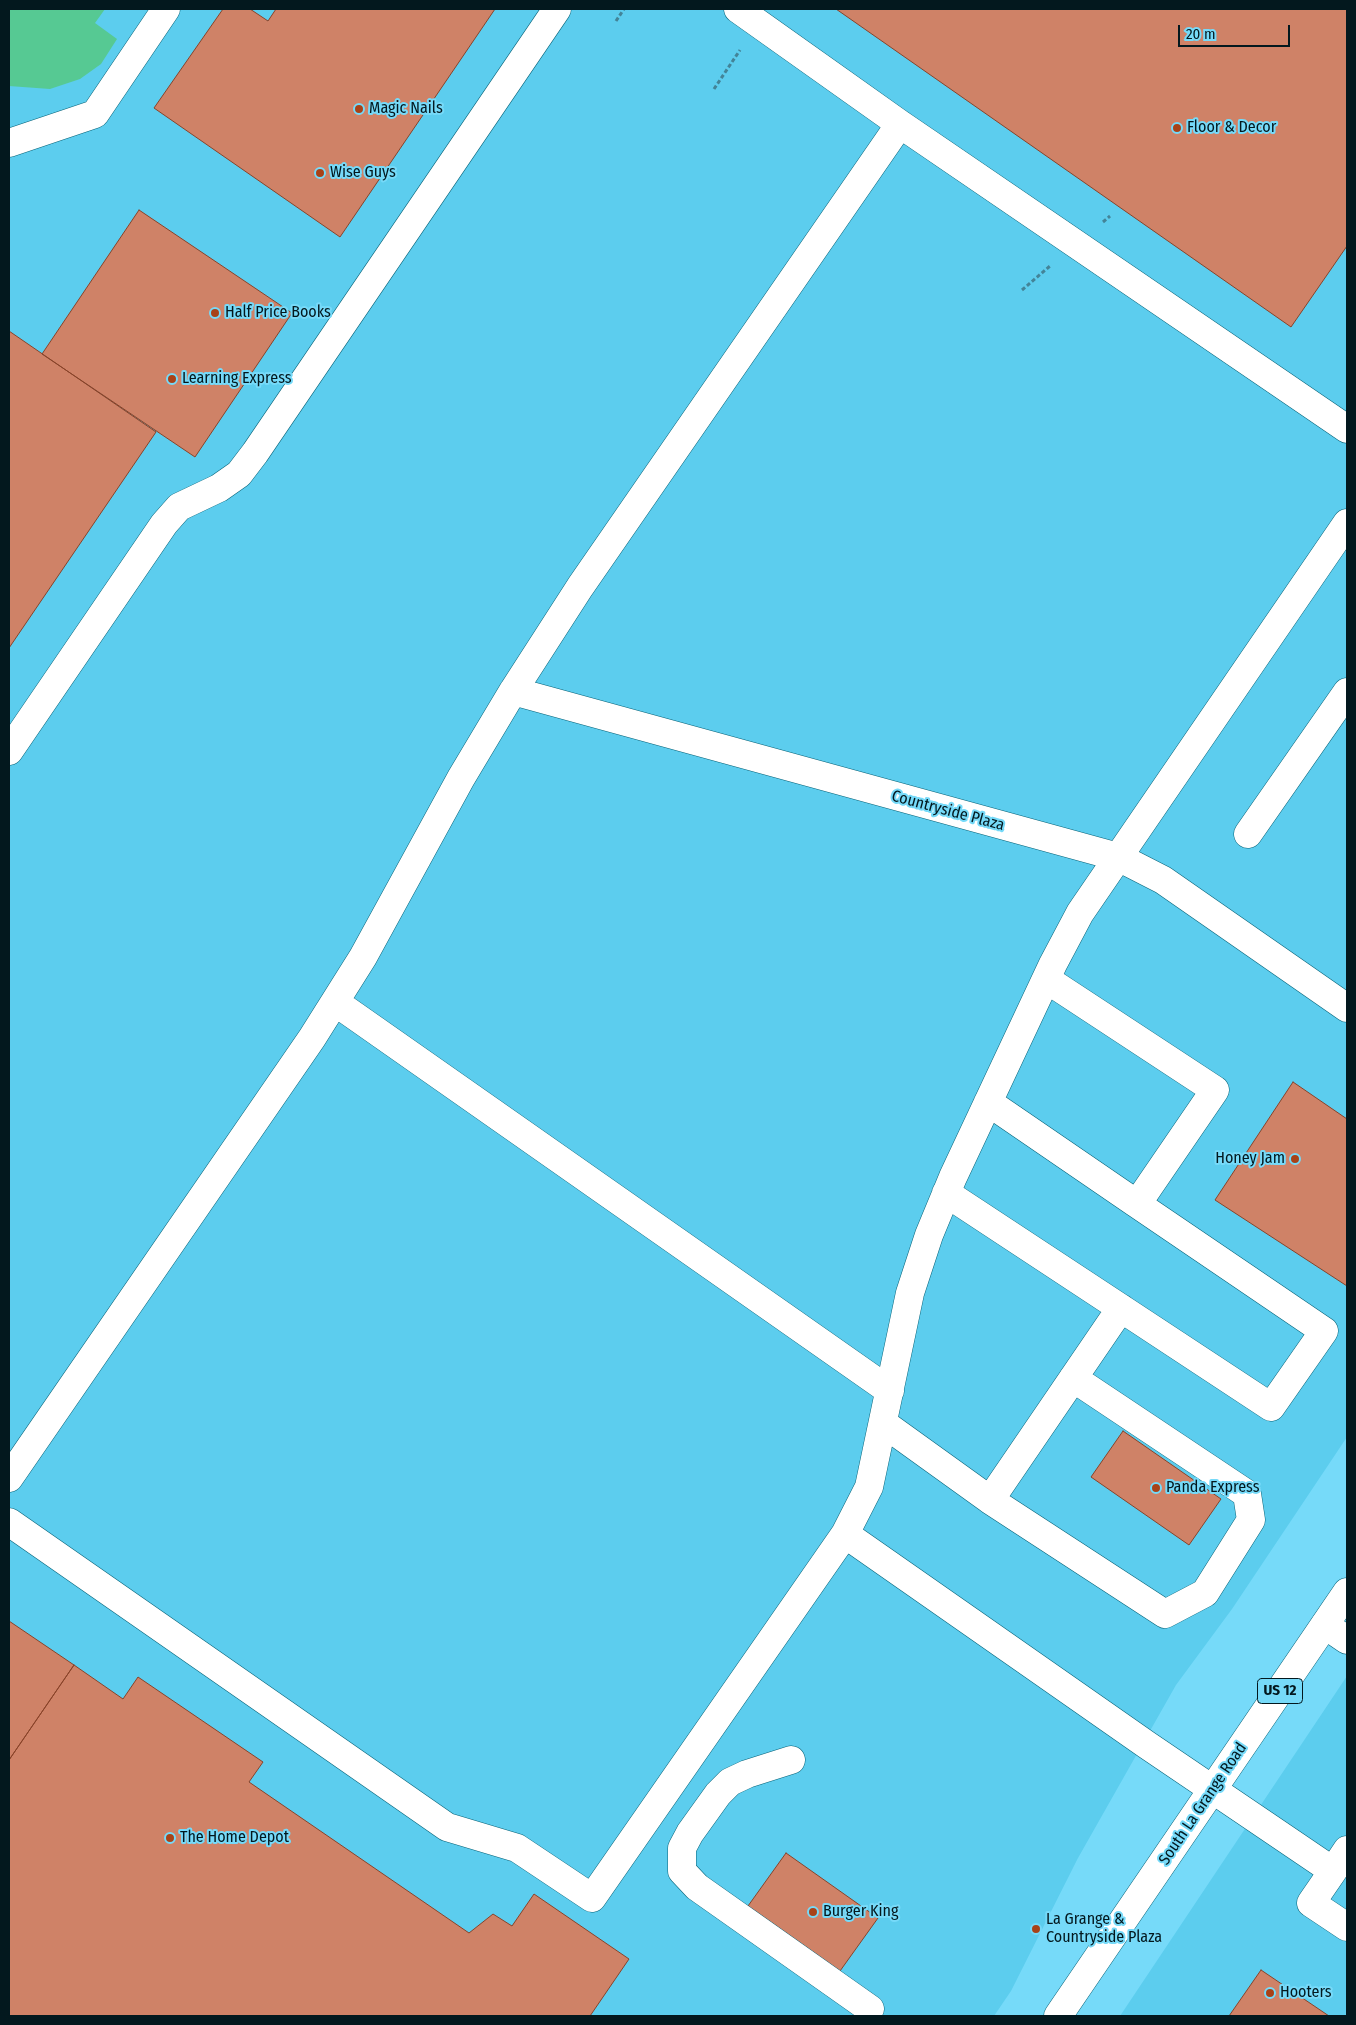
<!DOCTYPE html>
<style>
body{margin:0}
#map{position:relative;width:1356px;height:2025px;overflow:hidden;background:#76daf9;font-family:"Fira Sans Condensed",sans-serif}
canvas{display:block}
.frame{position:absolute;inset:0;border:10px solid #03181e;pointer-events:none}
.scale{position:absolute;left:1178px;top:25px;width:112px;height:22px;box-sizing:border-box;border:2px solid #03181e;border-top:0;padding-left:6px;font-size:15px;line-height:18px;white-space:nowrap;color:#03181e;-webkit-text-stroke:4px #76daf9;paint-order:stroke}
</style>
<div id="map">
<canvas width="1356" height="2025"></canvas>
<div class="frame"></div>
<div class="scale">20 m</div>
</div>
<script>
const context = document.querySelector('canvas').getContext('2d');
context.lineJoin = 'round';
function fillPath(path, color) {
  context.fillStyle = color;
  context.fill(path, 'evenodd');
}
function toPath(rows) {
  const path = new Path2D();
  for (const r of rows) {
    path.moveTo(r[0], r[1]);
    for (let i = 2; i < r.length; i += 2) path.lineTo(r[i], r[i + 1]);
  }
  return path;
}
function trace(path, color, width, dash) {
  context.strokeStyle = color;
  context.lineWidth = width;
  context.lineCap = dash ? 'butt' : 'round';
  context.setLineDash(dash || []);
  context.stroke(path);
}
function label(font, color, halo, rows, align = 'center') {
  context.font = font + ' "Fira Sans Condensed",sans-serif';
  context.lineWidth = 4;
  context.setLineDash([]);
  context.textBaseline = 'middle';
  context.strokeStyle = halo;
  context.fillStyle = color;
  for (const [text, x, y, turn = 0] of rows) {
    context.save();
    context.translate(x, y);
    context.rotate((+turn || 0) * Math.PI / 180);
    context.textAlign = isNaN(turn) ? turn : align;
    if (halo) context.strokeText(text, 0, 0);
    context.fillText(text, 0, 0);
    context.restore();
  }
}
fillPath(toPath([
 [9,9,1347,9,1347,1437,1232,1609,1176,1685,1078,1858,1011,1991,994,2016,9,2016],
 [1347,1676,1347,2016,1120,2016]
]), '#5ccdee');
fillPath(toPath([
 [9,9,105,9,95,23,117,39,101,64,80,79,50,89,9,86]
]), '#56c993');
const building = toPath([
 [223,9,250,9,268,21,276,9,495,9,340,237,154,108,223,9],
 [836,9,1347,9,1347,246,1291,327,836,9],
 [139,210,292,313,195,457,42,354,139,210],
 [9,331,156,432,9,648,9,331],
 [1293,1082,1347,1119,1347,1286,1215,1200,1293,1082],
 [1123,1431,1221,1499,1189,1545,1091,1477,1123,1431],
 [9,1621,74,1665,9,1760,9,1621],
 [74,1665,123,1699,138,1677,263,1762,249,1782,469,1933,493,1914,512,1926,534,1894,629,1959,590,2016,9,2016,9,1760,74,1665],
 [786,1853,878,1918,840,1971,748,1906,786,1853],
 [1261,1970,1329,2016,1229,2016,1261,1970]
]);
fillPath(building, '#cf8267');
trace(building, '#894329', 1);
const minor = toPath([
 [738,9,900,124,1347,429],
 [9,143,95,114,166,9],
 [513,691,1118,857,1163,880,1347,1008],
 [9,751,164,524,179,507,219,488,239,474,255,453,557,9],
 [1248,834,1347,692],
 [335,1002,890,1391],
 [988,1102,1137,1204],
 [946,1193,1271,1407,1324,1331,1137,1204,1215,1090,1046,979],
 [883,1423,990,1500,1121,1308],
 [9,1478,312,1038,363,957,461,778,513,691,580,587,900,124],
 [990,1500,1165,1614,1205,1593,1251,1520,1247,1494,1073,1378],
 [9,1522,447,1827,517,1848,592,1898,845,1534,869,1487,910,1293,929,1235,953,1177,1053,964,1080,913,1347,523],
 [845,1534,1147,1745,1333,1871,1347,1850],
 [1325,1625,1347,1640],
 [791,1760,747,1774,730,1782,718,1794,690,1833,682,1848,682,1871,697,1887,870,2009],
 [1333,1871,1311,1903,1347,1927]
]);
const major = toPath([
 [1058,2016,1347,1592]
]);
trace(minor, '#076379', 29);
trace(major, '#076379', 29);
trace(toPath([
 [616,21,624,9],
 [714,89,740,50],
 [1103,222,1110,216],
 [1022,290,1050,266]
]), '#438498', 3, [4, 2.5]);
trace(minor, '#fff', 28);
trace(major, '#fff', 28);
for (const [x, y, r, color] of [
 [359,109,5,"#a84218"],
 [1177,128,5,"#a84218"],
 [320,173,5,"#a84218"],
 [215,313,5,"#a84218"],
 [172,379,5,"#a84218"],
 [1295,1159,5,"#a84218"],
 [1156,1488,5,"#a84218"],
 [170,1838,5,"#a84218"],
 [813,1912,5,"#a84218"],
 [1036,1929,5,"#a84218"],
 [1270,1993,5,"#a84218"]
]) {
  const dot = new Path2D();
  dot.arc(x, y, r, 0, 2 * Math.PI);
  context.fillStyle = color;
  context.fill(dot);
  trace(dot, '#76daf9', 2);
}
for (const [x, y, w] of [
 [1280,1691,45]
]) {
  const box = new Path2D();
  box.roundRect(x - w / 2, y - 12.5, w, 25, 4);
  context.fillStyle = '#76daf9';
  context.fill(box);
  trace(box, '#03181e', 1);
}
label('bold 15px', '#03181e', null, [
 ["US 12",1280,1691]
]);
label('16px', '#03181e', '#76daf9', [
 ["Magic Nails",369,109],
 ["Floor & Decor",1187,128],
 ["Wise Guys",330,173],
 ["Half Price Books",225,313],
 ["Learning Express",182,379],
 ["Honey Jam",1285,1159,"right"],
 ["Panda Express",1166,1488],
 ["The Home Depot",180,1838],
 ["Burger King",823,1912],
 ["La Grange &",1046,1920],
 ["Countryside Plaza",1046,1938],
 ["Hooters",1280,1993]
], 'left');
label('16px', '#03181e', '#76daf9', [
 ["Countryside Plaza",948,811,15],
 ["South La Grange Road",1203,1804,-56]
]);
</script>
